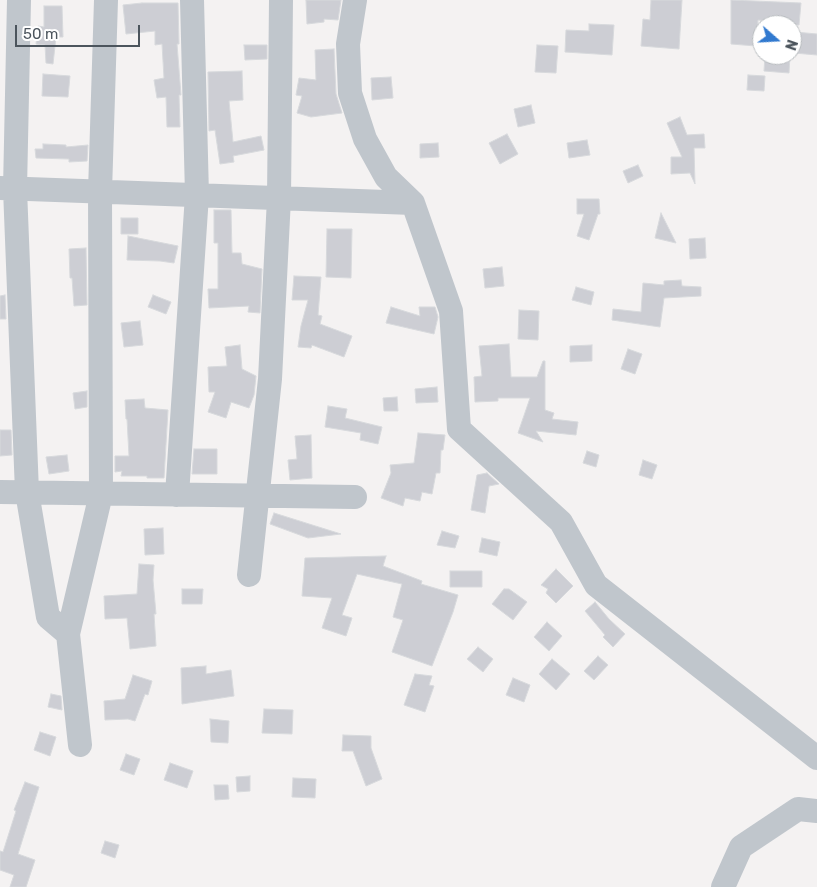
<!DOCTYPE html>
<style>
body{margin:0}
#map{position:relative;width:817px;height:887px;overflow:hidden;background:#f4f2f2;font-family:Rubik,sans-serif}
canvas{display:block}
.north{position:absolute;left:752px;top:15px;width:50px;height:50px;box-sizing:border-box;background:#fff;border:1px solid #b7bbbe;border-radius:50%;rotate:109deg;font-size:14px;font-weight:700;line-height:20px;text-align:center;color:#4c555d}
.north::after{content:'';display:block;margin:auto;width:18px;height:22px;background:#3179cf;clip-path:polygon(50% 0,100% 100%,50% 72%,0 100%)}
.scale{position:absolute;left:15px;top:25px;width:125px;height:22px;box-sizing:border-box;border:2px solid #4c555d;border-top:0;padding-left:6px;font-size:15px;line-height:18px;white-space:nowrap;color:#4c555d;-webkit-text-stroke:4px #fff;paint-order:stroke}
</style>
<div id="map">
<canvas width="817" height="887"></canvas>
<div class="north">N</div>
<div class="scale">50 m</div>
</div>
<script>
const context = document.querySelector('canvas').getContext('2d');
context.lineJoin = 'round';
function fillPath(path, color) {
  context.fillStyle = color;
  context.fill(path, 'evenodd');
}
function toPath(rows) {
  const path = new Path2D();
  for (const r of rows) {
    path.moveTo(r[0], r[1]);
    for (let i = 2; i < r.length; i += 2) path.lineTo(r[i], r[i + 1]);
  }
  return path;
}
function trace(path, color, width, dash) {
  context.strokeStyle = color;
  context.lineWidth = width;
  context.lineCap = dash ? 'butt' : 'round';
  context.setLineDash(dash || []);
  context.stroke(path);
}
const building = toPath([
 [306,0,341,0,338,20,324,19,324,22,307,24,306,0],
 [651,0,682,0,679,49,641,46,643,19,650,20,651,0],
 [731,0,801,3,799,25,783,25,784,22,758,20,756,46,731,44,731,0],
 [142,3,178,3,179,44,177,44,181,95,179,95,180,127,167,127,166,97,157,98,154,80,164,78,162,44,155,45,155,31,126,34,123,5,142,3],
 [44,6,62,6,63,37,56,37,53,64,46,63,45,45,36,44,38,26,44,27,44,6],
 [589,24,614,25,612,55,565,52,566,30,589,31,589,24],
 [795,32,817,34,817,55,794,53,795,32],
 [244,45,267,45,267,59,245,60,244,45],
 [537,45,558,46,556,73,535,72,537,45],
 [334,49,336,94,342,113,311,117,297,113,302,96,296,95,299,78,316,80,315,50,334,49],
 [765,55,790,55,789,73,764,71,765,55],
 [242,71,243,100,229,101,233,142,261,136,264,150,233,156,234,162,220,164,215,130,209,131,208,72,242,71],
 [43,74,70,76,68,97,42,96,43,74],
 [748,75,765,76,764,91,747,90,748,75],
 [391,77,393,98,372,100,371,78,391,77],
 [531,105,535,123,518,127,514,109,531,105],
 [680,117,687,135,704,134,705,148,694,148,695,184,690,173,671,174,671,157,682,157,667,123,680,117],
 [507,134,518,154,500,164,489,143,507,134],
 [587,140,590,155,569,158,567,143,587,140],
 [438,143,439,157,420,158,420,144,438,143],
 [43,144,66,145,66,147,88,145,87,161,69,162,69,159,36,158,35,149,43,149,43,144],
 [638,165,643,176,628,183,623,171,638,165],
 [577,199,599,199,600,214,598,214,589,240,577,236,584,214,577,214,577,199],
 [214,210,231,210,232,253,241,253,242,264,262,269,260,313,248,312,249,306,209,308,208,289,218,289,218,243,214,243,214,210],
 [661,213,676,243,655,238,661,213],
 [121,218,138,218,138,234,121,234,121,218],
 [327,229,352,229,351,278,326,277,327,229],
 [128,236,178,246,174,263,160,261,127,260,128,236],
 [705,238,706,258,690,259,689,239,705,238],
 [86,248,87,305,74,306,72,278,70,278,69,249,86,248],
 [502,267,504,286,485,288,483,269,502,267],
 [294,276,321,277,318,315,322,316,320,324,352,336,344,357,312,345,311,348,298,347,301,326,308,300,292,300,294,276],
 [681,280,682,286,701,287,701,296,664,298,660,327,612,320,613,309,641,312,643,283,664,285,664,281,681,280],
 [576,287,594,292,591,305,572,300,576,287],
 [5,295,6,319,0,319,0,296,5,295],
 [153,295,171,302,166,314,148,307,153,295],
 [391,307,420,316,419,307,435,307,438,317,434,334,386,323,391,307],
 [519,310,539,311,538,340,518,339,519,310],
 [140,321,143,345,124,347,121,323,140,321],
 [509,344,511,377,537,377,543,361,545,361,545,410,554,413,552,419,578,422,576,435,536,431,543,442,518,433,530,398,498,398,498,401,475,402,474,377,482,376,479,346,509,344],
 [240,345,242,369,256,376,254,395,249,408,231,402,226,418,208,412,215,392,209,392,208,367,227,366,225,347,240,345],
 [592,345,592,361,570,362,570,346,592,345],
 [628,349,642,354,635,374,621,369,628,349],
 [437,387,438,402,416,403,415,389,437,387],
 [87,391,87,407,75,409,73,393,87,391],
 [397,397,398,411,384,411,383,398,397,397],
 [144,399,145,408,168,410,164,478,147,478,147,476,121,476,122,471,115,472,115,456,129,456,127,419,126,419,125,400,144,399],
 [328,406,347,409,345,418,382,427,378,444,360,440,361,433,325,427,328,406],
 [0,430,11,430,12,455,0,456,0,430],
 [418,433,445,435,443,450,441,450,440,473,436,473,432,494,422,492,420,501,405,498,403,506,381,498,391,473,390,465,414,463,418,433],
 [311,435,312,478,290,480,288,460,297,459,295,436,311,435],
 [194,449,217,449,217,474,192,474,194,449],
 [587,451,599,455,596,467,583,463,587,451],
 [67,455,69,471,49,474,46,457,67,455],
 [643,460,657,465,652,479,639,475,643,460],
 [487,473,499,484,489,486,485,513,471,510,477,475,487,473],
 [274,513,341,534,308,538,270,524,274,513],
 [163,528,164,554,145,555,144,529,163,528],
 [442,531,459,536,455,548,437,545,442,531],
 [482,538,500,542,497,556,479,552,482,538],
 [386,556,383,566,422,581,421,584,458,595,453,612,432,666,392,652,403,620,393,617,402,584,357,574,342,615,352,618,346,636,322,628,332,598,302,596,305,558,386,556],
 [139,564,154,565,153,580,156,614,154,614,156,646,130,649,127,618,105,619,104,596,137,594,139,564],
 [556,569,573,586,556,603,546,593,548,589,541,585,556,569],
 [450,571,482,571,482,587,450,587,450,571],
 [182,589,203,589,202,604,182,604,182,589],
 [504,589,509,589,527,602,513,620,492,604,504,589],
 [595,602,609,619,625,634,613,647,603,637,605,635,585,611,595,602],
 [547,622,562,636,549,651,534,637,547,622],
 [478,647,493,659,483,672,467,659,478,647],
 [598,656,608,665,594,680,584,671,598,656],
 [552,659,570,674,556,690,539,674,552,659],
 [206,666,206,674,231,670,234,696,182,704,181,668,206,666],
 [415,674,432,676,429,685,434,686,425,712,404,705,415,674],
 [133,675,152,681,148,695,145,694,135,721,128,719,105,720,104,701,125,699,133,675],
 [513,678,530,685,524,702,506,695,513,678],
 [51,694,61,696,62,710,48,707,51,694],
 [264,709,293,710,292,734,262,733,264,709],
 [210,719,229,721,228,743,211,742,210,719],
 [40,732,56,737,50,756,34,750,40,732],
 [343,735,371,736,371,748,382,779,366,786,353,751,342,751,343,735],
 [126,754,140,759,134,775,120,770,126,754],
 [170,763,193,771,187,788,164,780,170,763],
 [250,776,250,791,237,792,236,777,250,776],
 [293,778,316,779,315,798,292,797,293,778],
 [25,782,39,787,18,854,35,860,26,887,10,887,14,875,0,870,0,851,3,852,16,811,14,810,25,782],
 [214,785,228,785,229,799,215,800,214,785],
 [105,841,119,845,115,858,101,853,105,841]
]);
fillPath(building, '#cdced4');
trace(building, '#d7d9dc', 1);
trace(toPath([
 [19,0,15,189,27,492,48,617,68,634],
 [355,0,348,44,350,93,365,139,386,177,413,203,451,311,459,429,561,522,596,585,817,758],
 [0,188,413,203],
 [0,492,355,497],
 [177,495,197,195,192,0],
 [249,575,270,379,279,198,281,0],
 [80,745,68,634,101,494,100,192,106,0],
 [723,887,741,847,798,809,817,811]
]), '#c0c6cc', 24);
</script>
